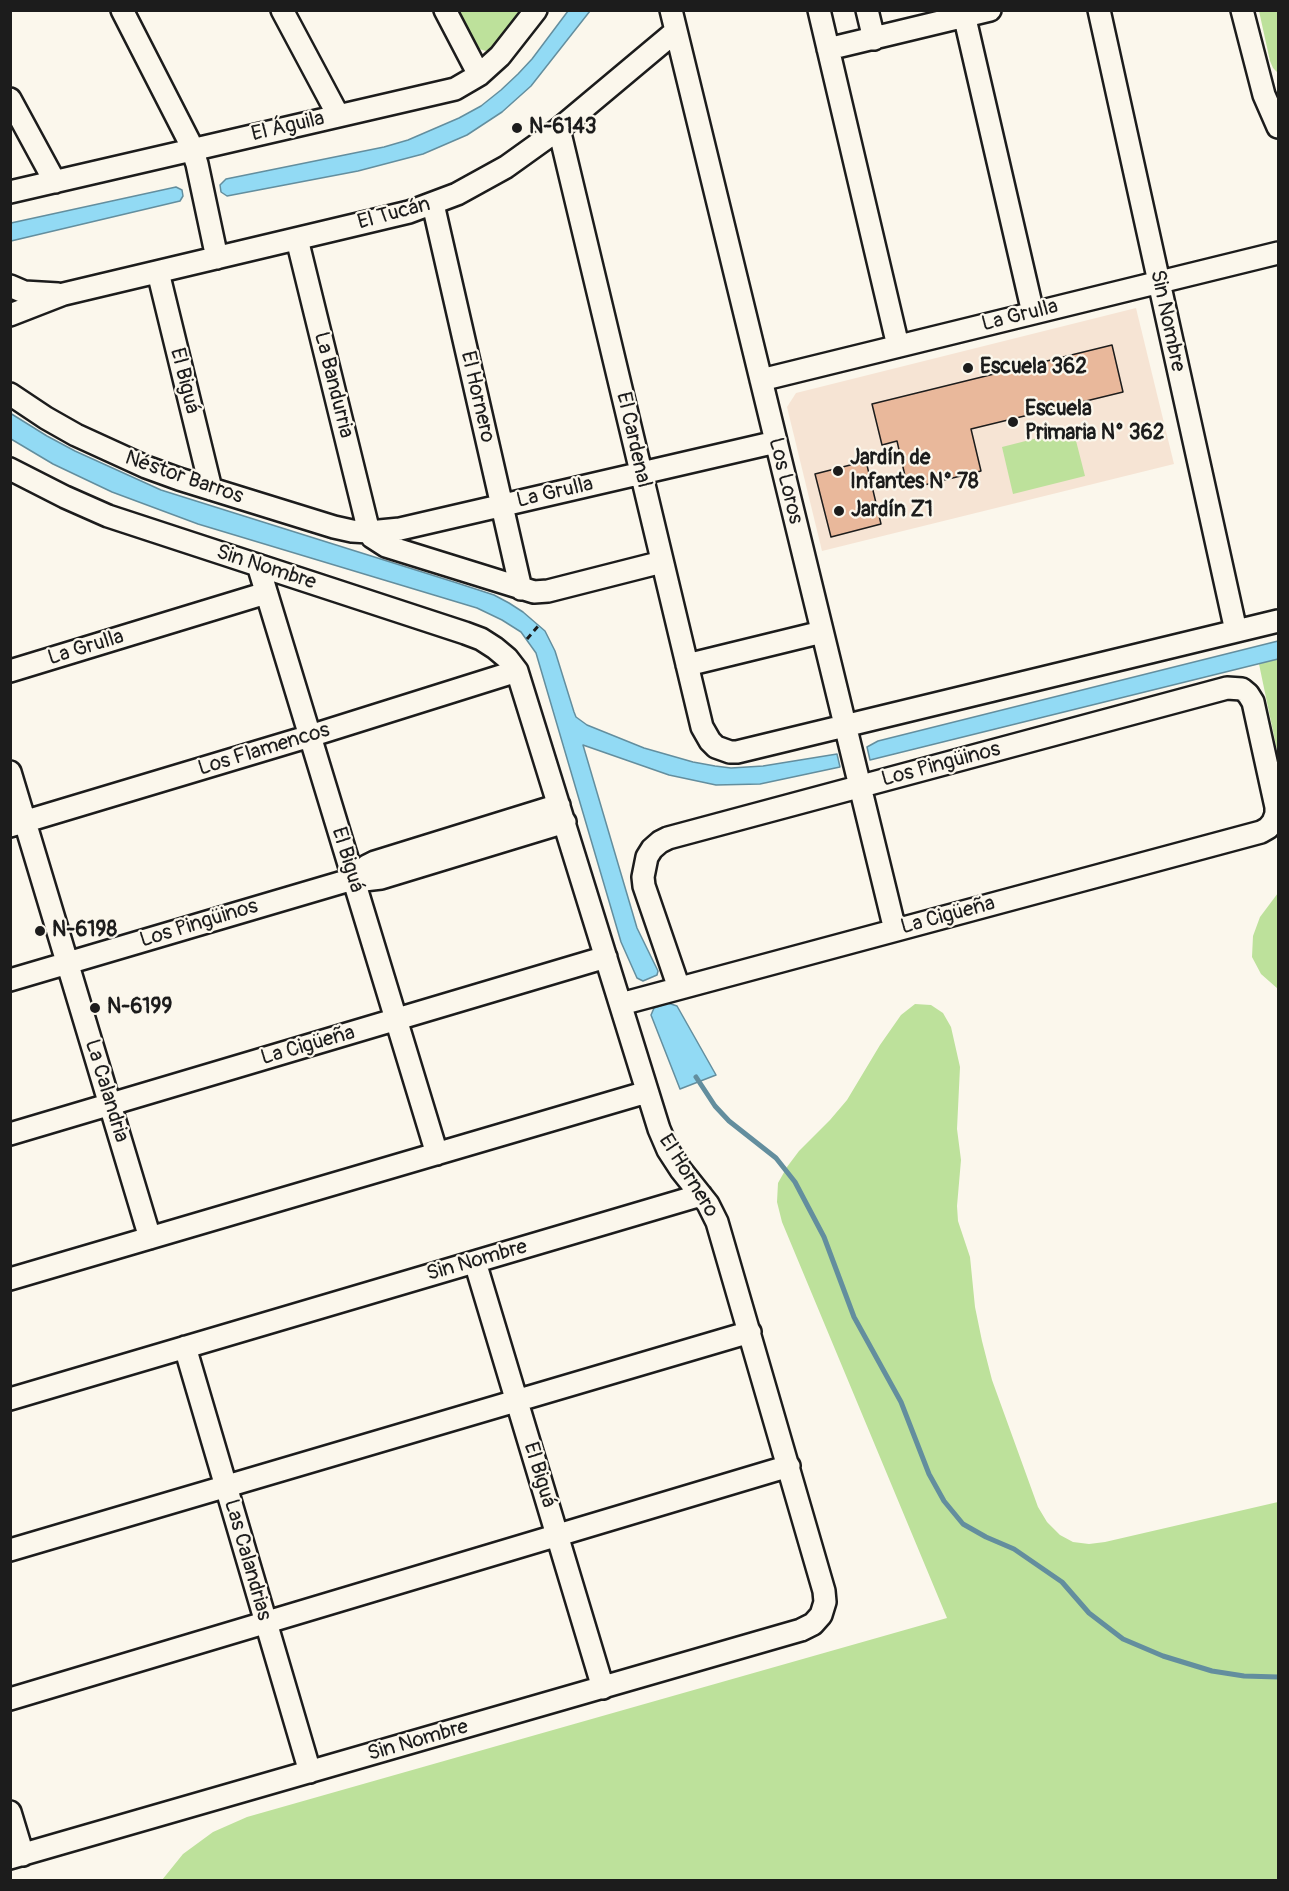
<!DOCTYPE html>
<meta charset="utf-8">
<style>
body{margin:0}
#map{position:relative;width:1289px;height:1891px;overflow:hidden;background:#fbf7ec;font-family:Pangolin,sans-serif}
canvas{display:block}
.frame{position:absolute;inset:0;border:12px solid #1c1c1c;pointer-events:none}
</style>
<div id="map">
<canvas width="1289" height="1891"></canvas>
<div class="frame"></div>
</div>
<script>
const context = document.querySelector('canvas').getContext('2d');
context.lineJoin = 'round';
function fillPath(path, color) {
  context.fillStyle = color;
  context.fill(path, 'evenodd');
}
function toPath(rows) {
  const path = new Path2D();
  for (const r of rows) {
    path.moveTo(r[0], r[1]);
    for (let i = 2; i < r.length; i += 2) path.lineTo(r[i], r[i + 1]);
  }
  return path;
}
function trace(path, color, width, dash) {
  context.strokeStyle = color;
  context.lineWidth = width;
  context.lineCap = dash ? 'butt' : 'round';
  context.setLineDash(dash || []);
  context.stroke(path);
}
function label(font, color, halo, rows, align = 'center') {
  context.font = font + ' Pangolin,sans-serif';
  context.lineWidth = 4.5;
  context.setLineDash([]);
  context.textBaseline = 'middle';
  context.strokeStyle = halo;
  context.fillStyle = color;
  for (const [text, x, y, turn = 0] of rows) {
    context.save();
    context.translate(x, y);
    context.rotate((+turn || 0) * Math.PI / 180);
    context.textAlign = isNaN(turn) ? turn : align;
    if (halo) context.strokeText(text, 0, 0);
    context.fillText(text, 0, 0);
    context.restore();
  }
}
fillPath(toPath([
 [1136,308,1174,464,822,551,787,407,796,393]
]), '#f6e4d4');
fillPath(toPath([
 [455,11,524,11,498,46,486,51,476,48],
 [1259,11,1278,11,1278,73,1273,68,1270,61],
 [1073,429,1085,476,1013,494,1002,447],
 [1278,659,1278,755,1259,664],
 [1278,893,1278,989,1261,974,1252,957,1253,936,1260,917],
 [915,1004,931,1005,943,1013,951,1027,960,1067,957,1129,961,1160,957,1206,958,1221,970,1257,975,1307,982,1341,992,1380,1038,1507,1047,1522,1060,1535,1073,1542,1089,1544,1105,1542,1278,1502,1278,1880,162,1880,183,1854,213,1832,247,1817,947,1618,782,1222,777,1202,778,1183,787,1167,799,1151,830,1120,847,1100,880,1045,901,1015]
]), '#bde19b');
const water = toPath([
 [568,11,590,11,531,86,502,112,467,135,423,154,358,171,227,196,221,192,220,185,226,179,384,147,408,140,459,118,481,106,501,90,518,74,532,59,568,11],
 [176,187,182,190,183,196,180,201,11,241,11,223,176,187],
 [10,413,47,436,75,451,161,490,454,582,494,595,509,603,523,612,545,631,555,651,574,712,576,717,587,725,644,748,693,762,715,766,731,768,763,766,837,754,840,767,760,784,716,785,669,775,583,745,637,928,658,971,657,975,643,981,637,978,621,942,536,653,521,632,502,620,477,608,198,524,112,492,53,464,11,439,10,413],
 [1278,641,1278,659,870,760,867,747,878,741,1278,641],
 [668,1003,677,1006,716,1075,680,1089,651,1015,654,1008,668,1003]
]);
fillPath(water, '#92daf4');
trace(water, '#638e9e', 1.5);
trace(toPath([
 [696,1077,715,1106,729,1121,776,1158,795,1182,824,1237,854,1317,901,1402,929,1474,944,1501,963,1524,986,1537,1014,1549,1062,1582,1089,1613,1123,1639,1163,1656,1212,1671,1244,1676,1278,1677]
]), '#638e9e', 5);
const building = toPath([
 [1112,345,1123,392,971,429,981,471,908,489,897,441,882,445,872,404,1112,345],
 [866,461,881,524,831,537,815,474,866,461]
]);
fillPath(building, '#e9b89b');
trace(building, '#1c1c1c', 1.5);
const minor = toPath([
 [122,10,189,141,197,164,217,258],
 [282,10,338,115],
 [445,10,479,75],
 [671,10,895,930],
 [819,10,898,346],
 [867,10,874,39],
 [963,10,1033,313],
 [1099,10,1236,631],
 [1242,10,1264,95,1278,127],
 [828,49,990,10],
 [10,99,55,182],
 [559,129,702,727,710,741,716,747,730,752,737,752,1278,621],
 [10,192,455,89,479,75,500,56,536,10],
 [433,204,521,589],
 [297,239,369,532,372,537,386,546,534,592,548,591,662,562],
 [158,272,211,489],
 [10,286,24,292,58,294],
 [10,315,64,294,409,212,457,194,506,167,559,129,676,31],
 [761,380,1278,253],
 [10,394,46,418,76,435,146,467,179,479,334,527,352,531,369,532,400,529,776,442],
 [10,469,65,497,108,516,465,633,481,639,495,648,507,658,517,671,659,1129,668,1150,681,1170,708,1204,717,1222,824,1591,825,1602,821,1615,813,1624,801,1630,10,1858],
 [258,565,437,1154],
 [687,665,822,632],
 [10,671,266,593],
 [10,772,150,1238],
 [10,826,310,736,517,671],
 [353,879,367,866,375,862,559,805],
 [10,980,353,879,364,880,381,878,565,822],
 [621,1004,1261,832,1268,828,1273,822,1276,814,1276,807,1253,702,1248,694,1242,689,1227,688,668,838,660,842,652,849,647,857,643,877,644,886,679,988],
 [10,1134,606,957],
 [475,1262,603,1688],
 [10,1279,647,1092],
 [185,1347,310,1772],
 [10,1399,701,1195],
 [10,1550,750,1332],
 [10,1699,789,1466],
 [10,1812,23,1855]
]);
trace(minor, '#1c1c1c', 26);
trace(toPath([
 [527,639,539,625]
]), '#1c1c1c', 3, [6, 4.5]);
trace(minor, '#fbf7ec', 21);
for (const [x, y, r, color] of [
 [517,128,6,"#1c1c1c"],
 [968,368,6,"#1c1c1c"],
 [1013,422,6,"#1c1c1c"],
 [838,471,6,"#1c1c1c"],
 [839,511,6,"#1c1c1c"],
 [40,931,6,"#1c1c1c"],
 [95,1008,6,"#1c1c1c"]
]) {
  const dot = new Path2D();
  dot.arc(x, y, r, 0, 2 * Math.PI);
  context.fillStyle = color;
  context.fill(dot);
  trace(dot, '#fbf7ec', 2);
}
label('21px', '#1c1c1c', '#fbf7ec', [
 ["El Águila",288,127,-13],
 ["El Tucán",394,214,-15],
 ["La Grulla",1020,316,-14],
 ["Sin Nombre",1167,321,78],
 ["El Biguá",184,381,76],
 ["La Bandurria",333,385,76],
 ["El Hornero",477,397,77],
 ["El Cardenal",633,440,77],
 ["Néstor Barros",184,478,19],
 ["Los Loros",785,481,76],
 ["La Grulla",555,493,-13],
 ["Sin Nombre",266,568,18],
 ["La Grulla",86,648,-17],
 ["Los Flamencos",264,750,-17],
 ["Los Pingüinos",941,765,-15],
 ["El Biguá",347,860,73],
 ["La Cigüeña",948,916,-15],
 ["Los Pingüinos",199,924,-17],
 ["La Cigüeña",308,1046,-16],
 ["La Calandria",106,1091,73],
 ["El Hornero",688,1176,58],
 ["Sin Nombre",477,1261,-16],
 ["El Biguá",539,1475,73],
 ["Las Calandrias",247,1560,74],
 ["Sin Nombre",418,1741,-16]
]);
label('bold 21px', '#1c1c1c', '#fbf7ec', [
 ["N-6143",529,128],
 ["Escuela 362",980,368],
 ["Escuela",1025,410],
 ["Primaria N° 362",1025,434],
 ["Jardín de",850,459],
 ["Infantes N° 78",850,483],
 ["Jardín Z1",851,511],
 ["N-6198",52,931],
 ["N-6199",107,1008]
], 'left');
</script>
